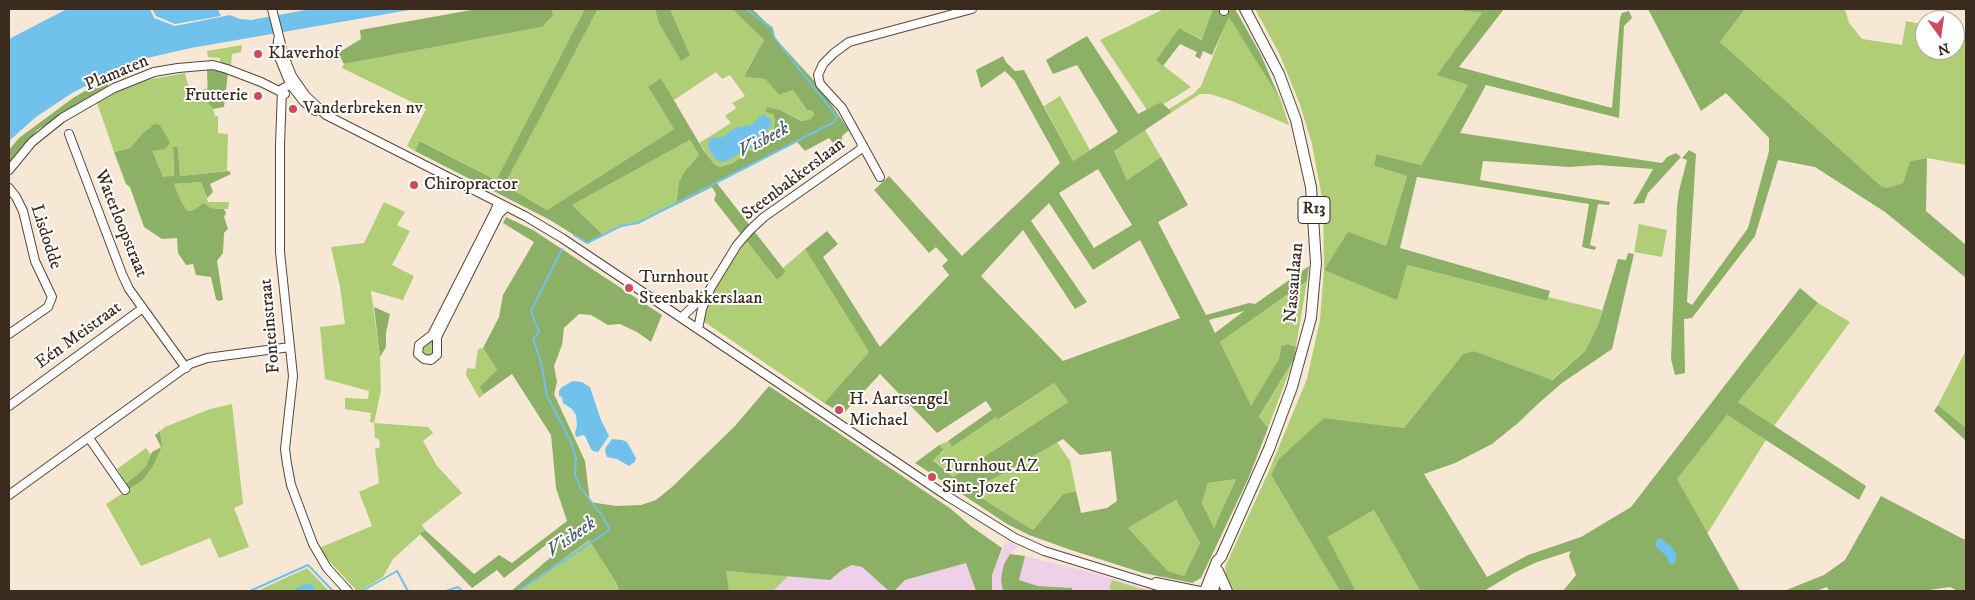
<!DOCTYPE html>
<meta charset="utf-8">
<style>
body{margin:0}
#map{position:relative;width:1975px;height:600px;overflow:hidden;background:#f7e8d5;font-family:"IM FELL DW Pica",serif}
canvas{display:block}
.frame{position:absolute;inset:0;border:10px solid #3b2a1e;pointer-events:none}
.north{position:absolute;left:1915px;top:10px;width:50px;height:50px;box-sizing:border-box;background:#fff;border:1px solid #b1aaa5;border-radius:50%;rotate:166deg;font-size:14px;font-weight:700;line-height:20px;text-align:center;color:#3b2a1e}
.north::after{content:'';display:block;margin:auto;width:18px;height:22px;background:#d1495b;clip-path:polygon(50% 0,100% 100%,50% 72%,0 100%)}
</style>
<div id="map">
<canvas width="1975" height="600"></canvas>
<div class="frame"></div>
<div class="north">N</div>
</div>
<script>
const context = document.querySelector('canvas').getContext('2d');
context.lineJoin = 'round';
function fillPath(path, color) {
  context.fillStyle = color;
  context.fill(path, 'evenodd');
}
function toPath(rows) {
  const path = new Path2D();
  for (const r of rows) {
    path.moveTo(r[0], r[1]);
    for (let i = 2; i < r.length; i += 2) path.lineTo(r[i], r[i + 1]);
  }
  return path;
}
function trace(path, color, width, dash) {
  context.strokeStyle = color;
  context.lineWidth = width;
  context.lineCap = dash ? 'butt' : 'round';
  context.setLineDash(dash || []);
  context.stroke(path);
}
function label(font, color, halo, rows, align = 'center') {
  context.font = font + ' "IM FELL DW Pica",serif';
  context.lineWidth = 4;
  context.setLineDash([]);
  context.textBaseline = 'middle';
  context.strokeStyle = halo;
  context.fillStyle = color;
  for (const [text, x, y, turn = 0] of rows) {
    context.save();
    context.translate(x, y);
    context.rotate((+turn || 0) * Math.PI / 180);
    context.textAlign = isNaN(turn) ? turn : align;
    if (halo) context.strokeText(text, 0, 0);
    context.fillText(text, 0, 0);
    context.restore();
  }
}
fillPath(toPath([
 [1006,541,1019,546,1010,554,1004,564,1001,581,1003,591,992,591,992,575],
 [1025,556,1094,573,1154,591,1072,591,1072,588,1038,586,1018,580],
 [966,563,976,591,894,591,905,580],
 [852,565,862,567,889,591,729,591,725,571,830,580,842,570]
]), '#eed0e8');
fillPath(toPath([
 [552,9,585,9,496,180,421,141,415,151,407,146,426,109,342,68,344,64,542,27,553,16],
 [598,9,655,9,658,21,690,55,670,9,732,9,764,40,746,71,745,77,765,79,779,95,793,90,807,110,811,110,814,115,811,119,803,121,780,110,773,114,775,120,773,135,761,147,733,163,720,167,714,164,699,143,731,123,725,116,736,108,732,103,745,96,730,75,722,79,716,72,674,100,661,78,648,87,674,129,547,210,503,185],
 [1164,9,1213,9,1203,40,1179,28,1156,60,1191,87,1164,104,1161,102,1147,110,1100,40],
 [1255,9,1449,9,1482,13,1438,75,1468,85,1421,165,1376,154,1374,166,1407,176,1386,246,1407,265,1547,301,1548,297,1602,310,1598,325,1585,351,1551,380,1474,351,1463,354,1404,428,1324,418,1271,475,1340,591,1234,591,1226,575,1225,567,1268,473,1307,379,1320,320,1324,270,1323,203,1312,144,1299,102,1279,53],
 [1745,9,1845,9,1849,23,1862,39,1902,45,1906,21,1925,25,1925,50,1955,50,1955,30,1966,32,1966,165,1927,158,1910,161,1903,183,1886,188,1881,186,1720,42],
 [1229,16,1281,101,1289,125,1232,101,1210,94,1200,94,1172,112,1169,109,1193,94,1201,86],
 [242,45,241,52,232,54,231,66,220,63,220,58,208,57,207,51],
 [185,73,190,93,208,88,208,103,213,109,215,116,218,116,218,133,228,134,227,171,180,176,178,147,173,148,174,177,163,177,143,133,130,148,114,152,96,100,141,81],
 [1060,96,1090,150,1073,161,1044,106],
 [1145,130,1161,157,1127,180,1114,151],
 [690,140,699,155,684,172,679,182,676,205,638,223,621,226,603,235,572,205],
 [201,182,208,202,229,202,228,209,210,208,188,211,182,203,174,184],
 [384,202,405,212,397,225,410,231,392,265,414,276,403,300,371,291,380,357,381,390,374,423,428,427,433,433,423,441,437,466,462,493,422,525,425,530,393,559,383,577,360,591,357,591,330,562,319,548,372,526,359,492,379,483,375,449,380,447,379,439,375,438,374,423,370,422,371,413,345,409,345,398,368,399,369,391,325,379,320,327,345,324,340,287,331,247,364,243],
 [1639,224,1667,230,1662,257,1634,252],
 [746,241,777,280,786,272,783,268,805,249,869,352,824,403,703,321,707,305,720,280],
 [1307,281,1296,347,1288,344,1281,346,1279,359,1251,407,1220,342],
 [1818,303,1850,322,1774,426,1738,402],
 [433,337,436,350,432,357,422,356,420,347],
 [483,348,497,370,479,387,484,394,479,398,466,375,467,368,475,369,478,349],
 [1966,350,1966,428,1938,405],
 [1294,359,1268,428,1259,418],
 [1054,383,1068,402,953,477,933,459,944,451,939,445,948,441,952,447,996,417,999,420],
 [232,404,243,504,234,508,249,547,219,558,210,538,141,566,106,504,143,480,162,446,160,431,165,427,210,409],
 [1727,415,1766,440,1707,534,1676,479],
 [1057,442,1070,461,1076,491,1063,494,1033,530,983,499,979,487],
 [146,448,151,455,146,466,138,474,126,483,117,469],
 [1236,479,1214,529,1202,503,1208,483],
 [1176,500,1200,543,1184,576,1168,571,1128,528],
 [1374,510,1420,591,1356,591,1326,537],
 [589,540,617,584,619,591,520,591],
 [307,568,329,591,257,591],
 [725,571,788,576,773,591,729,591],
 [1112,580,1148,591,1117,591,1109,589]
]), '#b0ce75');
fillPath(toPath([
 [477,9,552,9,553,16,542,27,344,64,338,53,361,39,360,30],
 [585,9,598,9,504,185,547,210,674,129,648,87,661,78,702,148,714,164,720,167,733,163,745,155,747,150,753,151,761,147,773,135,775,120,773,114,766,112,766,107,780,110,802,121,811,119,814,114,811,110,807,110,793,90,779,95,765,79,745,77,746,72,764,40,732,9,752,9,772,28,774,37,817,84,849,130,842,136,842,147,838,149,829,138,805,151,796,141,716,182,786,272,777,280,714,200,716,194,712,187,676,205,679,182,684,172,699,155,690,140,572,205,603,235,587,243,550,220,415,151,420,141,496,180],
 [655,9,670,9,690,55,681,61,658,21],
 [1213,9,1221,9,1228,16,1225,9,1235,9,1260,53,1281,101,1229,17,1212,55,1203,51,1200,59,1195,56,1197,52,1180,44,1163,66,1156,60,1179,28,1202,40],
 [1449,9,1504,9,1459,67,1612,108,1620,18,1622,13,1629,11,1632,18,1624,26,1619,118,1486,85,1460,133,1662,163,1667,157,1676,153,1681,157,1648,193,1644,203,1633,204,1653,169,1598,165,1569,167,1483,161,1480,180,1610,202,1609,205,1598,204,1590,245,1596,247,1595,250,1582,247,1589,204,1417,177,1400,248,1550,291,1547,301,1407,265,1397,300,1324,270,1348,232,1386,246,1407,176,1374,166,1376,154,1421,165,1468,85,1437,75,1482,13],
 [1648,9,1745,9,1720,42,1881,186,1886,188,1903,183,1910,161,1927,158,1926,211,1966,245,1966,278,1885,212,1815,167,1778,160,1755,236,1692,318,1684,319,1685,373,1675,375,1671,359,1677,207,1679,191,1687,160,1682,158,1689,150,1696,154,1687,302,1692,305,1748,228,1769,151,1769,138,1726,93,1701,111],
 [1087,36,1138,114,1161,102,1172,112,1114,151,1127,180,1161,157,1188,205,1158,222,1206,315,1249,303,1255,304,1309,266,1307,281,1220,342,1251,406,1279,359,1281,346,1288,344,1296,347,1294,359,1259,417,1268,428,1249,477,1201,578,1192,583,1143,573,1068,549,1029,535,1007,524,915,463,939,445,944,450,933,460,953,477,1068,402,1054,383,998,420,996,417,952,447,948,441,992,410,986,401,937,433,880,374,842,415,839,413,842,409,839,407,836,410,824,403,869,352,805,249,827,231,838,244,823,257,880,347,949,275,942,266,948,260,936,247,929,253,874,190,889,176,962,256,1060,163,1014,80,1005,71,981,88,976,70,1003,56,1006,62,1015,71,1024,70,1073,161,1118,132,1077,65,1053,74,1046,60],
 [1098,169,1132,225,1094,248,1059,193],
 [1049,203,1093,270,1140,240,1180,318,1063,361,981,276,1023,230,1075,309,1087,302,1031,221],
 [1244,311,1215,333,1209,320],
 [1063,439,1080,455,1111,451,1117,501,1107,508,1081,513,1076,491,1063,494,1033,530,983,499,979,487],
 [1236,479,1214,528,1202,503,1208,483],
 [1176,500,1200,543,1184,576,1168,571,1128,528],
 [207,69,228,73,224,107,213,109,208,103],
 [106,79,109,87,37,130,9,165,9,150,19,138,73,98],
 [155,124,160,125,170,143,165,149,152,151,163,177,174,176,173,147,178,147,180,176,229,171,231,174,210,184,213,192,207,198,201,182,174,184,182,203,188,211,194,210,204,203,210,208,224,209,226,213,224,217,228,229,224,233,223,253,217,261,223,300,218,301,216,299,211,277,196,275,193,264,186,265,178,253,177,238,162,239,144,227,130,187,126,184,114,152,130,148,143,133],
 [506,217,533,230,662,315,651,342,637,332,620,324,608,325,591,315,579,314,564,328,562,345,554,366,557,382,554,394,585,461,590,502,616,506,641,505,656,500,672,487,735,426,769,386,951,509,972,527,1002,548,992,575,992,591,976,591,966,563,905,580,894,591,889,591,862,567,852,565,842,570,830,580,726,571,729,591,619,591,617,584,589,540,520,591,511,591,557,552,551,541,504,578,497,570,472,588,420,534,425,530,474,574,499,555,512,563,567,521,556,488,551,435,512,374,484,394,479,387,497,370,483,348,499,317,503,295,534,242,503,223],
 [1628,253,1634,254,1612,349,1562,383,1540,402,1518,423,1492,444,1455,463,1424,474,1487,577,1528,555,1581,537,1631,507,1800,288,1818,303,1738,402,1866,486,1859,500,1727,415,1677,479,1740,591,1563,591,1576,575,1569,556,1571,551,1537,562,1514,573,1484,591,1420,591,1374,510,1327,537,1356,591,1340,591,1271,475,1279,459,1324,418,1404,428,1463,354,1474,351,1552,380,1585,351,1598,325,1618,259,1626,260],
 [374,307,390,314,386,333,386,347,380,357],
 [1938,405,1966,428,1966,441,1934,411],
 [160,431,162,446,153,466,143,480,129,489,126,483,138,474,146,466,152,452,161,447,155,435],
 [1881,496,1963,539,1966,539,1966,591,1958,591,1950,587,1922,591,1829,591,1827,587,1816,591,1784,591,1824,575,1845,560],
 [1010,554,1025,556,1019,580,1038,586,1072,588,1072,591,1003,591,1001,581,1002,573,1004,564]
]), '#8cb166');
fillPath(toPath([
 [67,9,150,9,154,18,175,26,230,15,240,19,251,20,311,9,415,9,191,48,147,58,113,72,72,93,36,117,9,141,9,39],
 [152,9,214,9,218,10,221,16,175,24,156,16],
 [763,114,769,118,772,123,760,144,753,148,742,149,737,155,724,162,716,160,708,147,708,142,711,138,723,137,735,128,751,125],
 [573,381,582,382,590,387,601,420,609,436,598,452,593,451,591,449,585,436,583,435,576,437,575,433,577,425,576,415,572,409,563,403,562,397,559,396,559,391,562,387],
 [612,439,622,440,627,442,636,458,635,462,629,466,617,459,607,457,605,451,606,447],
 [1661,538,1673,548,1676,555,1676,560,1674,564,1670,564,1666,556,1656,547,1656,541],
 [310,583,317,591,292,591,303,585]
]), '#70c1eb');
trace(toPath([
 [574,235,587,243,621,226,638,223,834,122,837,117,774,37,772,28,746,9],
 [250,591,308,565,333,591],
 [362,591,397,571,408,591],
 [446,591,458,587,462,591],
 [518,591,610,530,601,514,580,487,575,474,576,457,569,438,547,396,541,362,533,339,539,332,531,311,562,249]
]), '#70c1eb', 2);
const minor = toPath([
 [272,9,284,56,292,76,306,96,326,115,525,216,562,238,947,496,1015,538,1044,551,1174,591],
 [1224,9,1224,11],
 [278,40,277,52,290,84,304,102,315,111],
 [295,82,282,89,280,145,280,252,293,376,285,449,287,464,291,485,313,544,327,568,348,591],
 [69,134,122,274,129,289,186,368],
 [862,144,880,177],
 [9,170,32,142,62,118,114,88,154,72,178,68,213,65,227,69,261,82,285,94],
 [9,188,16,197,23,211,35,261,52,297,48,307,9,334],
 [498,203,495,211,432,335,419,345,418,354,424,359,431,360,437,355,437,337,499,214,506,207],
 [681,318,707,293],
 [698,329,702,309,710,289,737,245,750,230,764,217,861,149,862,144,842,108,820,84,818,75,823,64,834,53,849,42,972,9],
 [9,406,143,308],
 [89,438,125,490],
 [9,495,190,364,207,358,290,347],
 [1156,582,1200,591]
]);
const major = toPath([
 [1218,571,1227,591],
 [1205,591,1217,561,1221,557,1269,449,1292,387,1311,318,1316,263,1311,187,1296,120,1279,74,1245,9],
 [1213,591,1217,572]
]);
trace(minor, '#574639', 10);
trace(major, '#574639', 12);
trace(minor, '#fff', 8);
trace(major, '#fff', 10);
for (const [x, y, r, color] of [
 [258,54,5,"#d1495b"],
 [258,96,5,"#d1495b"],
 [293,109,5,"#d1495b"],
 [414,185,5,"#d1495b"],
 [629,288,5,"#d1495b"],
 [839,410,5,"#d1495b"],
 [932,477,5,"#d1495b"]
]) {
  const dot = new Path2D();
  dot.arc(x, y, r, 0, 2 * Math.PI);
  context.fillStyle = color;
  context.fill(dot);
  trace(dot, '#fff', 2);
}
for (const [x, y, w] of [
 [1314,210,32]
]) {
  const box = new Path2D();
  box.roundRect(x - w / 2, y - 13.5, w, 27, 4);
  context.fillStyle = '#fff';
  context.fill(box);
  trace(box, '#3b2a1e', 1);
}
label('bold 16px', '#3b2a1e', null, [
 ["R13",1314,210]
]);
label('18px', '#3b2a1e', '#fff', [
 ["Klaverhof",268,54],
 ["Frutterie",248,96,"right"],
 ["Vanderbreken nv",303,109],
 ["Chiropractor",424,185],
 ["Turnhout",639,278],
 ["Steenbakkerslaan",639,299],
 ["H. Aartsengel",849,400],
 ["Michael",849,421],
 ["Turnhout AZ",942,467],
 ["Sint-Jozef",942,488]
], 'left');
label('18px', '#3b2a1e', '#fff', [
 ["Plamaten",117,74,-23],
 ["Steenbakkerslaan",794,180,-37],
 ["Waterloopstraat",120,224,68],
 ["Lisdodde",45,237,72],
 ["Nassaulaan",1295,283,-85],
 ["Fonteinstraat",271,326,-95],
 ["Eén Meistraat",79,336,-36]
]);
label('italic 19px', '#4e5f66', '#fff', [
 ["Visbeek",764,141,-28],
 ["Visbeek",572,538,-35]
]);
</script>
